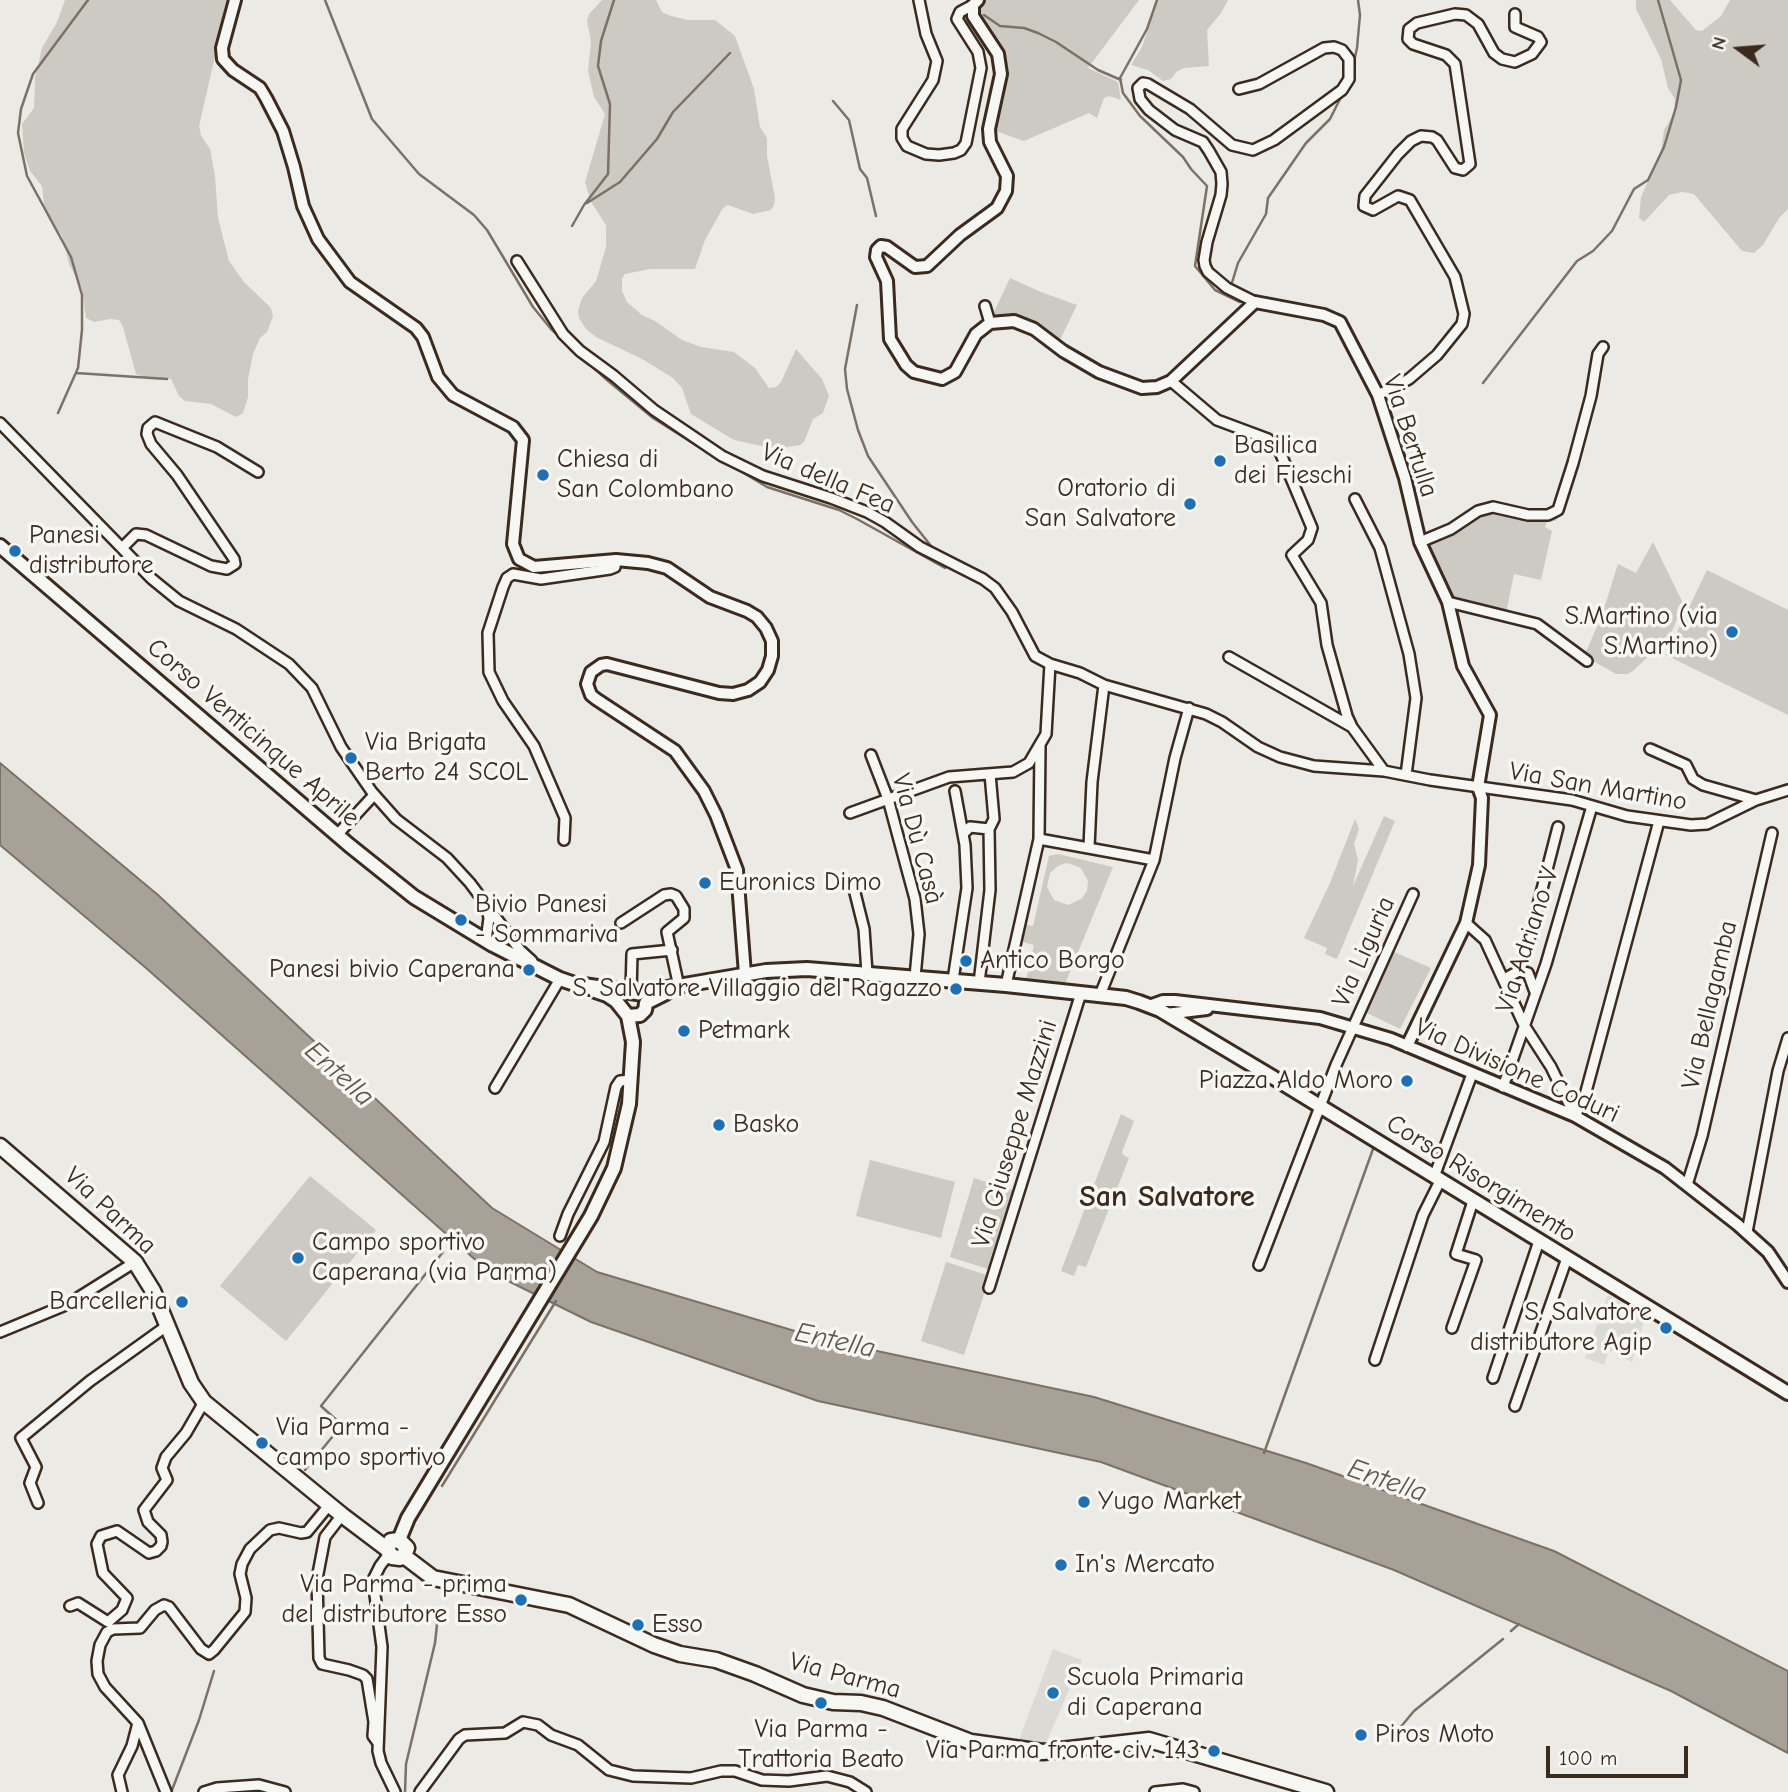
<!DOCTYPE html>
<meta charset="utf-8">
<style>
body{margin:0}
#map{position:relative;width:1788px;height:1792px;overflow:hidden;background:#ebeae5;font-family:"Comic Neue",sans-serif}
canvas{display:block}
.north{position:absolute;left:1704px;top:14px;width:70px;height:70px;-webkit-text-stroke:5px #f6f6f2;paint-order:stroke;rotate:286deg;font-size:19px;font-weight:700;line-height:28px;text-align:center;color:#3b2a1e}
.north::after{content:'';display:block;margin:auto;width:24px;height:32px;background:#3b2a1e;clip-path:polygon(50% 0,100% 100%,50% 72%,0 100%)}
.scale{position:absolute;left:1546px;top:1746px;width:142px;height:32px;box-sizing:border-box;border:4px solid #3b2a1e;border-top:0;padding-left:9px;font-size:21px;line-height:24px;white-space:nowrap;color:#3b2a1e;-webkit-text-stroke:5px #f6f6f2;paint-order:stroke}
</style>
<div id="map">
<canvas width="1788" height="1792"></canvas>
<div class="north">N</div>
<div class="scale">100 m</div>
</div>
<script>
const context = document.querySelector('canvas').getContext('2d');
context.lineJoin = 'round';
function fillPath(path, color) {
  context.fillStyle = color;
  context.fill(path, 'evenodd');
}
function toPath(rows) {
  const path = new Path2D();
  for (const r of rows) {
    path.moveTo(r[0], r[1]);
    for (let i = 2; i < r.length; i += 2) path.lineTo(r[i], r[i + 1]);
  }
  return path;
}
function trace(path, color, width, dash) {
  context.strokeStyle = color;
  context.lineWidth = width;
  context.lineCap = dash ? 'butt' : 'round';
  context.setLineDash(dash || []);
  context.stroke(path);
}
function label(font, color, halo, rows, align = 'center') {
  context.font = font + ' "Comic Neue",sans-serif';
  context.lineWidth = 7;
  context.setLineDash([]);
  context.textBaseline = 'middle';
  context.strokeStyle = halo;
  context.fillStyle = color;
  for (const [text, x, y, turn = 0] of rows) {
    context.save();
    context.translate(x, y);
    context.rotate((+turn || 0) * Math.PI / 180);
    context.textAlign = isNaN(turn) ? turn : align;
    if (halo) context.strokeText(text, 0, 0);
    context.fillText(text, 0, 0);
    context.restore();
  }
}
fillPath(toPath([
 [1608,1295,1645,1318,1632,1362,1609,1350,1604,1365,1585,1358],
 [1053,1649,1082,1660,1046,1743,1019,1740]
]), '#dcdad4');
fillPath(toPath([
 [65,0,228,0,199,126,201,135,210,149,215,176,218,218,229,261,244,282,271,308,273,316,267,332,260,338,253,354,248,379,248,397,243,413,236,417,211,404,185,401,179,396,171,379,144,377,136,374,123,327,119,320,110,319,94,322,86,318,82,288,69,264,62,236,50,221,44,205,42,186,30,171,24,153,22,124,34,108,35,78,42,48,57,22],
 [602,0,656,0,662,12,668,15,687,20,715,20,735,36,754,89,760,127,767,138,767,156,775,198,774,205,771,210,753,214,728,205,723,208,705,240,695,269,650,269,625,274,622,279,622,291,627,302,642,315,655,321,682,340,701,347,734,352,755,368,769,388,776,387,781,382,796,349,822,379,829,396,823,413,813,419,804,442,800,445,776,449,734,440,691,414,682,388,673,378,644,360,596,337,586,329,579,318,578,311,582,298,596,281,606,247,606,225,591,202,585,182,605,114,594,97,588,71,591,42,587,21,589,14],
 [985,0,1139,0,1088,68,1118,82,1121,100,1109,96,1104,98,1097,118,1089,113,1024,141,993,130,1004,73,979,20,981,7],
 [1158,0,1228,0,1221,13,1207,30,1209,66,1184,68,1176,72,1171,79,1163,81,1148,70,1131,65,1142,47],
 [1636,0,1670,0,1696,30,1702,31,1721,16,1730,0,1788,0,1788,209,1779,218,1763,245,1754,253,1742,251,1694,194,1682,192,1669,195,1644,222,1639,218,1641,197,1661,151,1664,130,1674,114,1675,99,1668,88,1661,59,1636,9],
 [1010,278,1041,292,1077,305,1059,342,1040,325,1018,315,992,316],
 [1567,492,1571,494,1556,521,1548,520,1545,527,1552,531,1541,580,1514,574,1506,613,1460,601,1452,596,1429,548,1430,542,1490,509,1551,516],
 [1653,542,1682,601,1682,608,1672,631,1664,641,1634,670,1628,674,1616,674,1586,657,1585,654,1602,615,1618,564,1636,573],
 [1707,570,1788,610,1788,715,1666,655],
 [1384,816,1395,821,1337,959,1325,954,1327,948,1304,938,1330,883,1355,819,1359,829,1354,844,1358,860,1353,886],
 [1058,854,1113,867,1065,984,1026,980,1034,945,1019,941,1022,924,1033,926,1049,856],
 [1067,863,1081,868,1088,881,1087,891,1081,899,1068,905,1054,900,1047,887,1050,873,1058,866],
 [1394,952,1431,968,1400,1029,1365,1012],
 [1121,1114,1134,1121,1122,1152,1123,1155,1129,1158,1086,1267,1078,1265,1074,1276,1061,1271],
 [870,1160,955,1182,941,1238,856,1216],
 [310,1176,376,1230,286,1341,220,1286],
 [974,1178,1016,1191,991,1270,950,1257],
 [946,1262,990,1276,964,1355,921,1341]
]), '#cdcac4');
const water = toPath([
 [0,763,158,895,492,1208,597,1272,825,1340,1094,1397,1306,1463,1554,1551,1788,1671,1788,1753,1671,1691,1394,1570,1101,1462,818,1401,591,1322,488,1271,146,968,0,845,0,763]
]);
fillPath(water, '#a8a198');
trace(water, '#7c7167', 2);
trace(toPath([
 [325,0,372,119,419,174,474,215,487,230,533,307,551,329,607,380,653,418,718,459],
 [1157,0,1147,29,1120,78,1123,93,1140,116,1183,157,1191,169,1207,186,1195,266,1215,290,1240,302],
 [984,15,1000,26,1024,28,1038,33,1056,42,1098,70,1121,80],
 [1353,66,1357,48,1360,15,1358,0],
 [833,101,849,120,860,169,867,178,876,216],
 [587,203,620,182,657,139,673,112,730,53],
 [572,226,584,205,608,174,610,104,598,66,601,41,614,0],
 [1231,286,1238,263,1266,214,1268,198,1306,143,1330,119,1342,95],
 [857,305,845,369,847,389,858,430,868,456,912,522,935,551],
 [76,373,167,379],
 [1483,383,1577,261,1593,251,1612,231,1634,189,1648,180,1664,147,1676,107,1681,80,1658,0],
 [58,413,78,368,82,330,82,295,71,257,27,176,18,133,21,109,33,74,88,0],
 [727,463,767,487,839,510,857,519,945,568],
 [1264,1453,1373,1149],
 [305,1470,342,1425,321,1406,443,1252],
 [442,1486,556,1301],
 [1511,1631,1519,1624],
 [1389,1741,1414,1711,1503,1639],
 [172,1790,199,1720,214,1671],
 [405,1792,406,1764,435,1643,438,1615]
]), '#7c7167', 2.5);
const minor = toPath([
 [919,0,926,34,937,61,933,80,902,129,902,138,907,146,926,154,939,155,954,153,961,150,966,143,981,68,978,52,957,19,960,12,973,5],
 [1239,89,1259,84,1324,48,1334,47,1342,50,1349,59,1349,79,1342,90,1274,140,1253,150,1232,145,1190,109,1148,84,1143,83,1138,88,1140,99,1149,110,1175,130,1203,142,1209,151,1221,172,1222,184,1221,195,1207,242,1204,260,1205,266,1208,272,1227,288,1255,302],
 [517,261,563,334,580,351,614,376,654,410,722,456,763,476,831,498,867,512,885,522,920,547,983,579,995,588,1012,612,1035,656,1050,664,1080,673,1104,685,1206,714,1222,722,1258,747,1280,757,1314,766,1384,771],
 [985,306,990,323],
 [1171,381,1217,420,1268,439,1280,452,1312,528,1308,540,1292,555,1321,603,1327,645,1347,716,1352,727,1384,771,1430,780,1572,800,1627,816,1691,825,1707,824,1756,800,1788,790],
 [1378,395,1409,379,1437,355,1462,324,1464,314,1455,277,1410,200,1398,196,1373,210,1364,206,1365,196,1398,154,1411,141,1421,136,1432,137,1437,140,1455,168,1463,170,1470,164,1455,64,1446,55,1413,44,1408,39,1409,29,1417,23,1455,14,1466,15,1478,24,1494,53,1502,59,1515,62,1532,54,1541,42,1538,37,1515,27,1515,14],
 [0,423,152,579,179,601,236,629,289,664,312,688,341,747,372,792,396,819,447,858,470,883,520,950,532,961],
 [1355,499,1380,548,1409,654,1416,698,1406,775],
 [1420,542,1451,529,1478,511,1493,507,1528,515,1548,515,1558,510,1573,463,1591,396,1598,354,1603,347],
 [122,548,136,534,146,535,211,566,227,569,235,564,234,559,177,475,151,444,147,434,148,428,155,422,217,447,258,472],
 [1448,602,1537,624,1587,661],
 [1229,657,1352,727],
 [1650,749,1686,765,1693,779,1703,785,1756,800],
 [871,755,888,799,915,899,919,934,915,977],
 [850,813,949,777,1013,772,1029,763,1046,734,1050,664],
 [963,834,970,827,989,829],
 [337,835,374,795],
 [1039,839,1154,860],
 [564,840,565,818,534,746,503,701,489,672,488,633,503,587,507,578,513,574,541,579,610,569,615,567,616,560],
 [1089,847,1092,782,1104,685],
 [853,885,864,929,867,973],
 [621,923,664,895,671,894,676,896,684,909,684,918,667,932,679,987],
 [1466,923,1485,940,1524,1025,1551,1067,1575,1116,1584,1099,1659,821],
 [486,941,489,918,487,908],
 [1519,971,1528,973,1535,992],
 [1504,979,1519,971,1524,959,1558,827],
 [953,980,967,888,965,845,955,791],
 [979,983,990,890,989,829,994,819,990,774],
 [1006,985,1039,839,1040,746],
 [631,992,632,954,672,950],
 [1100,995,1154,860,1175,758,1189,708],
 [1503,1087,1546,964,1592,806],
 [495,1088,560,979],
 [1434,1177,1472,1074],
 [1687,1185,1702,1136,1772,833],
 [1747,1232,1778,1071,1788,1038],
 [560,1236,568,1214,604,1142,616,1087,620,1081,631,1080],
 [1259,1265,1336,1065,1413,894],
 [989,1288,1081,993],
 [1452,1328,1476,1260,1456,1254,1473,1201],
 [0,1332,68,1304,135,1262],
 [1375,1360,1423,1215,1440,1181],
 [1493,1378,1539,1241],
 [1515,1406,1567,1258],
 [38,1503,30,1483,36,1467,21,1438,90,1381,168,1325],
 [342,1515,325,1537,317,1579,319,1658,322,1664,349,1670,363,1675,367,1679,374,1722,373,1736,378,1743],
 [389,1554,380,1566,373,1580,382,1647,378,1751,381,1763,395,1792],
 [70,1606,78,1603,108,1622,122,1610,127,1598,103,1573,97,1544,101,1536,117,1531,149,1553,156,1551,161,1546,162,1542,161,1535,148,1522,144,1510,167,1480,162,1468,166,1457,186,1433,204,1402],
 [122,1792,118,1775,132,1746,138,1723],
 [166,1792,138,1723,105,1687,98,1674,97,1661,100,1645,107,1632,113,1629,140,1628,155,1610,164,1605,169,1607,201,1649,209,1654,214,1650,245,1612,246,1598,240,1574,242,1564,250,1549,270,1530,279,1528,301,1533,307,1532,330,1504],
 [204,1792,217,1788,259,1785,285,1792],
 [420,1792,459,1739,465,1735,505,1733,523,1722,538,1725,551,1735,578,1745,609,1770,633,1776,691,1778,721,1771,735,1771,762,1780,789,1781,827,1776,850,1782,866,1792],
 [1155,1792,1183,1789,1194,1792]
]);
const tertiary = toPath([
 [235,0,222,48,223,59,233,70,260,88,266,98,283,131,294,167,303,206,318,239,350,282,416,328,423,337,438,377,453,395,513,427,523,440,513,544,519,559,534,567,616,560,648,563,667,568,710,597,747,611,757,617,766,628,772,641,772,656,768,670,760,682,748,690,733,694,719,693,607,664,601,665,591,672,587,684,591,695,596,699,675,751,704,791,716,815,737,870,745,974],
 [978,0,973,5,973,16,998,54,1001,74,989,129,990,142,1007,176,1006,191,997,208,960,235,927,266,915,267,887,247,881,246,877,250,876,257,887,281,890,339,906,365,914,372,942,379,955,372,976,334,990,323,1014,321,1034,329,1063,351,1099,372,1142,388,1157,387,1171,381,1255,302,1324,315,1340,322,1378,395,1405,478,1420,542,1448,602,1463,666,1490,715,1478,787,1482,798,1479,865,1466,923,1407,1046],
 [1149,1006,1163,1001,1175,1001,1320,1018,1391,1039,1575,1116,1665,1168,1738,1225,1768,1252,1788,1282],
 [1166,1014,1207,1009]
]);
const secondary = toPath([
 [0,546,349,845,414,897,493,945,560,979,607,995,616,1001,628,1016,640,1015,645,1010,646,1003,666,993],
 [577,984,637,993,766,971,807,969,1006,985,1126,998,1139,1002,1160,1010,1279,1081,1788,1393],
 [399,1540,408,1518,591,1216,614,1168,629,1104,633,1042,628,1016]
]);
const primary = toPath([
 [0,1146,135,1262,153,1291,191,1383,204,1402,342,1515,387,1549,392,1557,400,1558,404,1556],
 [387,1549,391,1541,399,1540,407,1548,404,1556],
 [404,1556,433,1578,569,1605,654,1645,680,1654,716,1660,755,1674,803,1695,833,1702,861,1703,883,1708,971,1742,1043,1752,1149,1740,1326,1792]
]);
trace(minor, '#3b2a1e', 14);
trace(tertiary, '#3b2a1e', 16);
trace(secondary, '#3b2a1e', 18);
trace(primary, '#3b2a1e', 19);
trace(minor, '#f6f6f2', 9);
trace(tertiary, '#f6f6f2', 10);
trace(secondary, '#f6f6f2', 12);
trace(primary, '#f6f6f2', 14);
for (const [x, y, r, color] of [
 [1220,461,7,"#1f6fb2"],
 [543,475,7,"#1f6fb2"],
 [1190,504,7,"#1f6fb2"],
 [15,551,7,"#1f6fb2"],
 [1732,632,7,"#1f6fb2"],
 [351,758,7,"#1f6fb2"],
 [705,883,7,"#1f6fb2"],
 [461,920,7,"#1f6fb2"],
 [966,961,7,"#1f6fb2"],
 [529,970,7,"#1f6fb2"],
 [956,989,7,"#1f6fb2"],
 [684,1031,7,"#1f6fb2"],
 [1407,1081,7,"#1f6fb2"],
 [719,1125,7,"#1f6fb2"],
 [298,1258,7,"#1f6fb2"],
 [182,1302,7,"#1f6fb2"],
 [1666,1328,7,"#1f6fb2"],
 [262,1443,7,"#1f6fb2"],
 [1084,1502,7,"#1f6fb2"],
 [1061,1565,7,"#1f6fb2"],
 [521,1600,7,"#1f6fb2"],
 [638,1625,7,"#1f6fb2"],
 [1053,1693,7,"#1f6fb2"],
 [821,1703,7,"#1f6fb2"],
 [1361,1735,7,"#1f6fb2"],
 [1214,1751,7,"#1f6fb2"]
]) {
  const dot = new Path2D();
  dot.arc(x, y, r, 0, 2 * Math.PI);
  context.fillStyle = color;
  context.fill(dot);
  trace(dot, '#f6f6f2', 2.5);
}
label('26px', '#3b2a1e', '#f6f6f2', [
 ["Via Bertulla",1410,436,72],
 ["Via della Fea",828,479,23],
 ["Corso Venticinque Aprile",253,733,41],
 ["Via San Martino",1598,787,10],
 ["Via Dù Casà",917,839,75],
 ["Via Adriano V",1528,940,-72],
 ["Via Liguria",1364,952,-66],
 ["Via Bellagamba",1710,1005,-77],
 ["Via Divisione Coduri",1517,1071,24],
 ["Via Giuseppe Mazzini",1015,1134,-73],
 ["Corso Risorgimento",1481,1179,32],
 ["Via Parma",110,1211,43],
 ["Via Parma",845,1676,15]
]);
label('26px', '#3b2a1e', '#f6f6f2', [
 ["Basilica",1234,446],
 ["dei Fieschi",1234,476],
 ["Chiesa di",557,460],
 ["San Colombano",557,490],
 ["Oratorio di",1176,489,"right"],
 ["San Salvatore",1176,519,"right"],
 ["Panesi",29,536],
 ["distributore",29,566],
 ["S.Martino (via",1718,617,"right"],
 ["S.Martino)",1718,647,"right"],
 ["Via Brigata",365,743],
 ["Berto 24 SCOL",365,773],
 ["Euronics Dimo",719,883],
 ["Bivio Panesi",475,905],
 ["- Sommariva",475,935],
 ["Antico Borgo",980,961],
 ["Panesi bivio Caperana",515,970,"right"],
 ["S. Salvatore Villaggio del Ragazzo",942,989,"right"],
 ["Petmark",698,1031],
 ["Piazza Aldo Moro",1393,1081,"right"],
 ["Basko",733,1125],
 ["Campo sportivo",312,1243],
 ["Caperana (via Parma)",312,1273],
 ["Barcelleria",168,1302,"right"],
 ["S. Salvatore",1652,1313,"right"],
 ["distributore Agip",1652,1343,"right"],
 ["Via Parma -",276,1428],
 ["campo sportivo",276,1458],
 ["Yugo Market",1098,1502],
 ["In's Mercato",1075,1565],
 ["Via Parma - prima",507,1585,"right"],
 ["del distributore Esso",507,1615,"right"],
 ["Esso",652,1625],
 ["Scuola Primaria",1067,1678],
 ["di Caperana",1067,1708],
 ["Via Parma -",821,1730,"center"],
 ["Trattoria Beato",821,1760,"center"],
 ["Piros Moto",1375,1735],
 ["Via Parma fronte civ. 143",1200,1751,"right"]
], 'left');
label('italic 28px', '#615449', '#f6f6f2', [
 ["Entella",339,1074,42],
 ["Entella",835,1341,12],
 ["Entella",1387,1481,19]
]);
label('bold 30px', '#3b2a1e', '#f6f6f2', [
 ["San Salvatore",1167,1198]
]);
</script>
